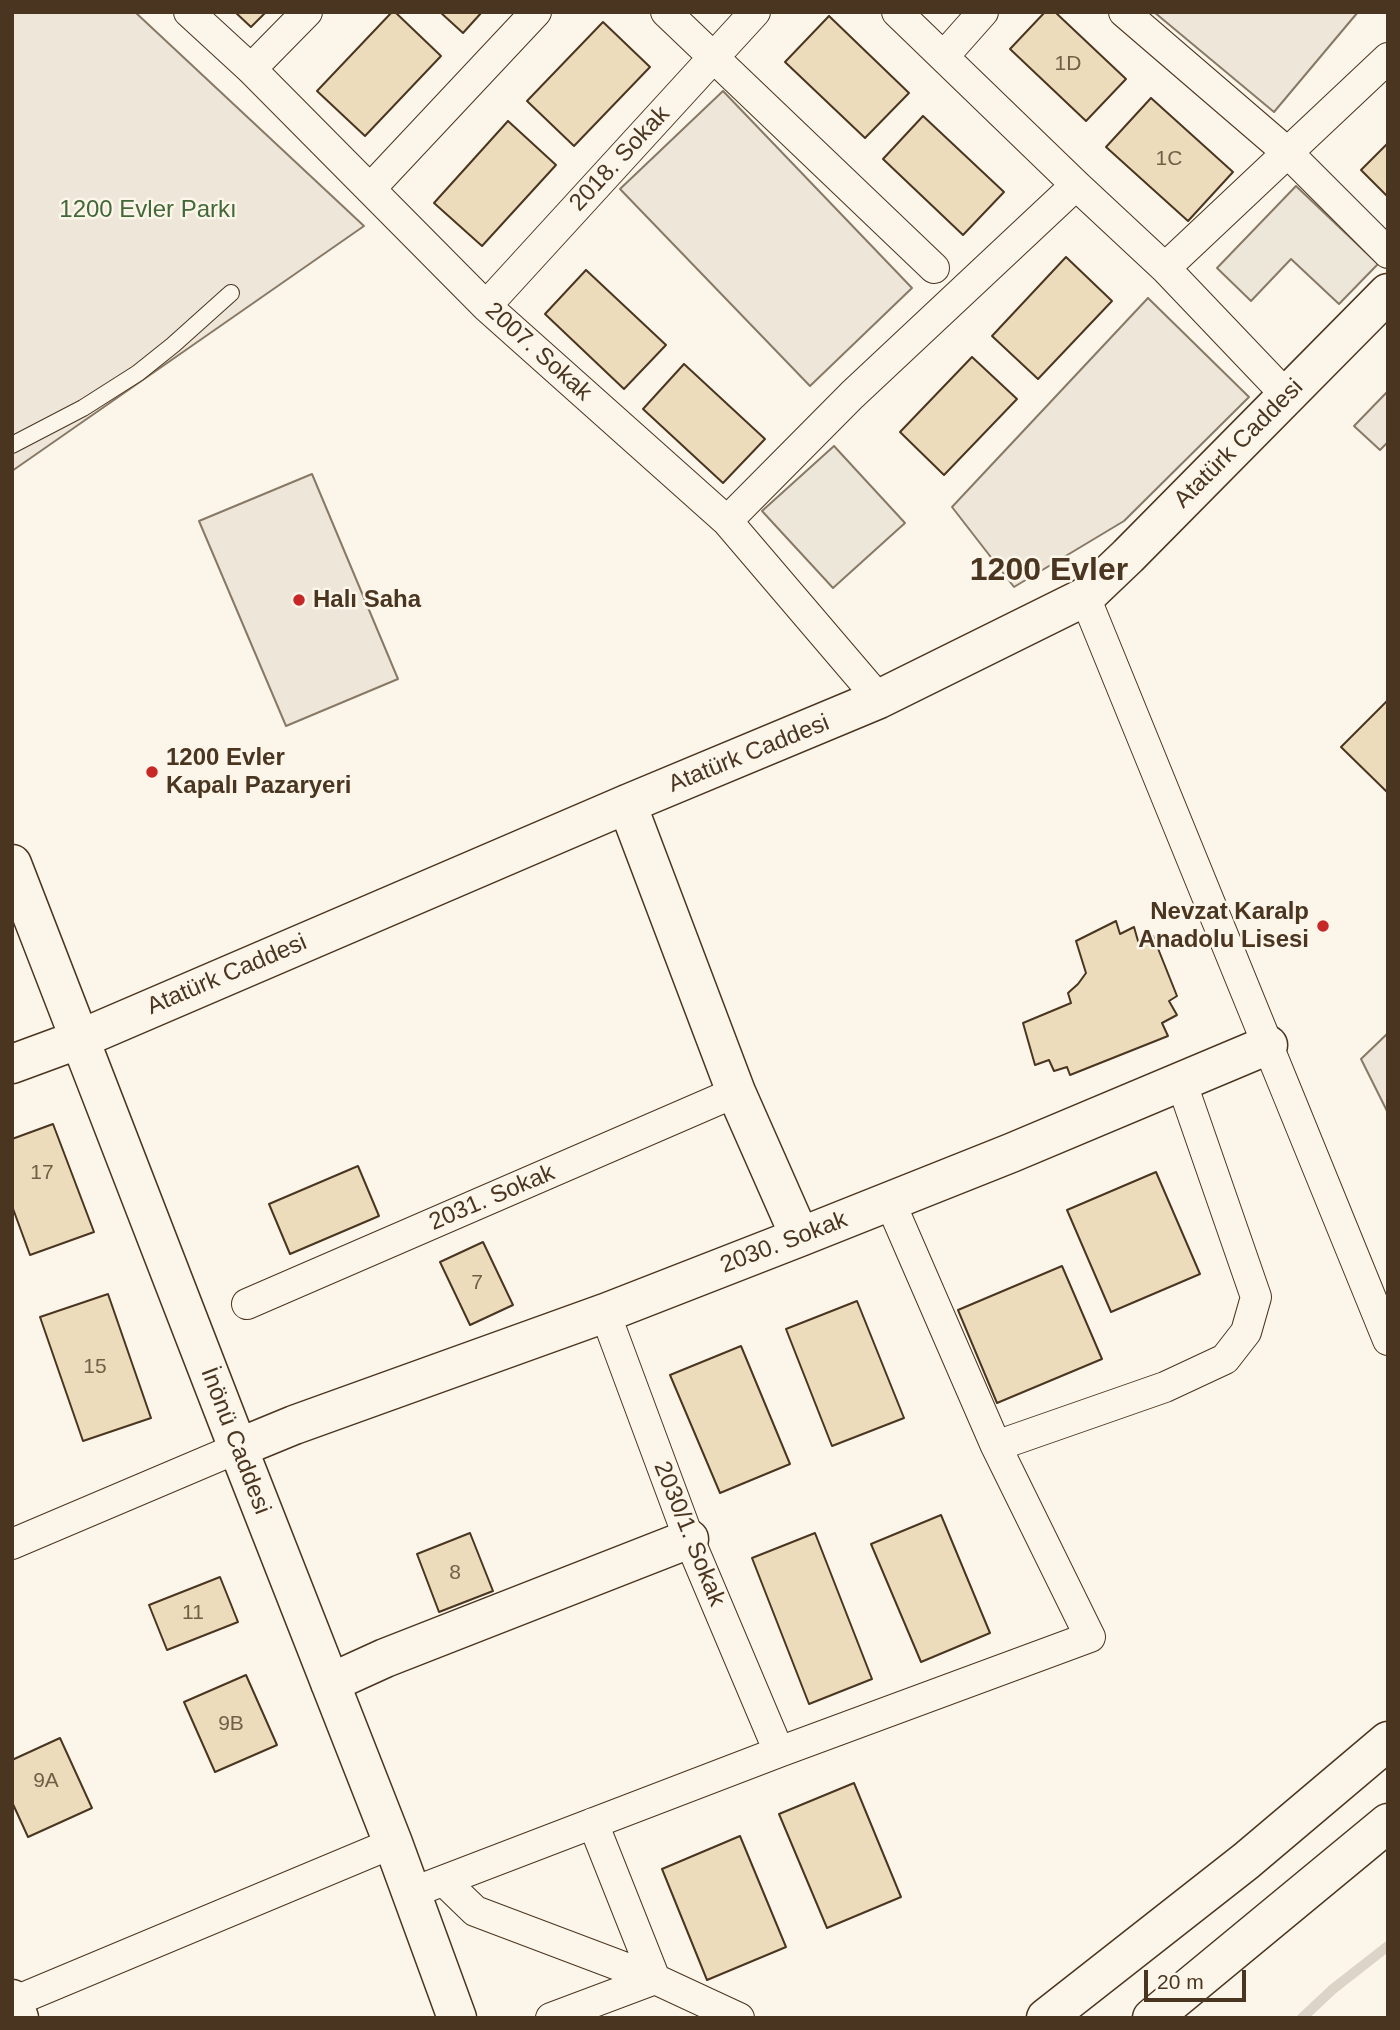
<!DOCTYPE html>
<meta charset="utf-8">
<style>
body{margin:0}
#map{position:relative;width:1400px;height:2030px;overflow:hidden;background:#fbf6e9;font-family:Arial,sans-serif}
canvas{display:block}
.frame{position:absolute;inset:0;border:14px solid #4a3520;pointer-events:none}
.scale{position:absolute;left:1144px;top:1970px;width:102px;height:32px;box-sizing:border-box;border:4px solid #4a3520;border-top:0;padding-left:9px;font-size:21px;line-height:24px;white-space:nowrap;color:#4a3520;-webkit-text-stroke:5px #fbf6e9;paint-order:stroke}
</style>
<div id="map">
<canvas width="1400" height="2030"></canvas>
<div class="frame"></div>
<div class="scale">20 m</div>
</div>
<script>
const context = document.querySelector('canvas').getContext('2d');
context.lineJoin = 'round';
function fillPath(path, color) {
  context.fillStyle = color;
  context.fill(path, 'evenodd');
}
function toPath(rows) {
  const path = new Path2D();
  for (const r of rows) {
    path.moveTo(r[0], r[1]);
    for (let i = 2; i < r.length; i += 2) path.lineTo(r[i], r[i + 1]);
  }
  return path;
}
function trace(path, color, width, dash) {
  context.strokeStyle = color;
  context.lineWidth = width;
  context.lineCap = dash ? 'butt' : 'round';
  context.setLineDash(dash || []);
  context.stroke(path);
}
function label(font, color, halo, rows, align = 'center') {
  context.font = font + ' Arial,sans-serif';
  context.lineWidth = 5;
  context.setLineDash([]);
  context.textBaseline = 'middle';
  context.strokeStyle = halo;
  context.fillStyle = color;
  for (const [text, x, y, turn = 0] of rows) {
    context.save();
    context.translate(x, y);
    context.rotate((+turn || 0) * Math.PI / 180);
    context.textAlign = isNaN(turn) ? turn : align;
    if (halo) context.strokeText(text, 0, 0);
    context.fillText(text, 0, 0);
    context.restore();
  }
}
const green = toPath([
 [12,12,135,12,364,226,12,471,12,12],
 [1154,12,1358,12,1274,112,1154,12],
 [723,91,912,288,810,386,620,189,723,91],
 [1148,298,1249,397,1124,521,1014,587,952,507,1148,298],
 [1388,391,1388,442,1380,450,1354,426,1388,391],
 [312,474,398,679,286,726,199,521,312,474],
 [1388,1033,1388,1113,1361,1059,1388,1033]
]);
fillPath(green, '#ede6d9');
trace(green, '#887966', 2);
const parking = toPath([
 [1296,186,1378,264,1339,304,1291,259,1251,301,1217,268,1296,186],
 [834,446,905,523,833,588,762,511,834,446]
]);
fillPath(parking, '#ede7d9');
trace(parking, '#887966', 2);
trace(toPath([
 [1302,2018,1333,1989,1388,1946]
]), '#dcd4c6', 10);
const building = toPath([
 [235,12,266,12,251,27,235,12],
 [392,12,395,12,441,56,365,136,317,91,392,12],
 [440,12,482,12,463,33,440,12],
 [1045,12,1055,12,1126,79,1086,121,1010,49,1045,12],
 [829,16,909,93,865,138,785,62,829,16],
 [603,22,650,67,574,146,527,101,603,22],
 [1151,98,1233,172,1188,221,1106,147,1151,98],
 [923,116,1004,192,963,235,883,159,923,116],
 [508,121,556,165,482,246,434,203,508,121],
 [1388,143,1388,197,1361,170,1388,143],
 [1066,257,1112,301,1038,379,992,336,1066,257],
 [586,270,666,345,624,389,545,314,586,270],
 [972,357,1017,399,944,475,900,432,972,357],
 [684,364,765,439,723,483,643,409,684,364],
 [1388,700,1388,793,1341,747,1388,700],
 [1116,921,1120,934,1134,927,1138,941,1153,936,1177,996,1169,1001,1177,1015,1162,1023,1168,1036,1070,1075,1067,1067,1054,1071,1049,1060,1035,1065,1023,1023,1071,1003,1068,993,1078,984,1086,973,1076,941,1116,921],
 [53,1124,94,1232,30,1255,12,1206,12,1139,53,1124],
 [358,1166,379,1216,290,1254,269,1204,358,1166],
 [1156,1172,1200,1274,1111,1312,1067,1210,1156,1172],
 [483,1242,513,1305,470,1325,440,1262,483,1242],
 [1062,1266,1102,1359,997,1403,958,1310,1062,1266],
 [108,1294,151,1418,83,1441,40,1317,108,1294],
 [857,1301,904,1418,832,1446,786,1329,857,1301],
 [741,1346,790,1464,720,1493,670,1375,741,1346],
 [941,1515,990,1633,921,1662,871,1544,941,1515],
 [470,1533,493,1591,439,1612,417,1554,470,1533],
 [815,1533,872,1679,809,1704,752,1558,815,1533],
 [220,1577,238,1622,167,1650,149,1605,220,1577],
 [246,1675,277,1745,215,1772,184,1702,246,1675],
 [60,1738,92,1808,28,1837,12,1802,12,1760,60,1738],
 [854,1783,901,1897,827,1928,779,1814,854,1783],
 [740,1836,786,1947,707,1980,662,1869,740,1836]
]);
fillPath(building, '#ecdcbc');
trace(building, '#4a3520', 2);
const lane = toPath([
 [12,445,83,408,138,373,173,345,231,293]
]);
const street = toPath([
 [189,12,251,69,486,306,727,521,879,699],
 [666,12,934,268],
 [897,12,1076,185,1165,268,1287,396],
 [1124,12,1288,153,1388,253],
 [944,56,983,12],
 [251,69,307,12],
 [370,189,536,12],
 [1165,268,1388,58],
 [486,306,755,12],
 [727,521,852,395,1076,185],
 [1085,597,1388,1340],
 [247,1304,736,1092],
 [605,1313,689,1539,779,1752],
 [996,1446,1165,1387,1225,1359,1246,1332,1256,1297,1181,1081],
 [12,1544,238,1448],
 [444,1881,475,1911,655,1979,739,2018],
 [411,1893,779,1752,1090,1637,996,1446,890,1202],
 [13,2002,393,1843],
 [551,2018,655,1979,593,1823]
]);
const secondary = toPath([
 [627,804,736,1092,800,1237],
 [12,864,238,1448,393,1843,457,2018],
 [12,1064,80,1039,627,804,879,699,1085,597,1128,556,1388,293],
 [238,1448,294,1425,605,1313,800,1237,1011,1153,1268,1045],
 [330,1683,385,1658,689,1539],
 [12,1999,19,2018],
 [1046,2018,1246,1861,1388,1741],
 [1152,2018,1388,1823]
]);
trace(lane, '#4a3520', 18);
trace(street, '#4a3520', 32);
trace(secondary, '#4a3520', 41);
trace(lane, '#fbf6e9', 16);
trace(street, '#fbf6e9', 30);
trace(secondary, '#fbf6e9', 38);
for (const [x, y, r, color] of [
 [299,600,7,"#c62828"],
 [152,772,7,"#c62828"],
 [1323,926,7,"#c62828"]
]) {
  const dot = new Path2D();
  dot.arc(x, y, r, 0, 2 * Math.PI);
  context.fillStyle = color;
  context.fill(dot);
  trace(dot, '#fbf6e9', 2.5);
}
label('21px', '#725f47', null, [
 ["1D",1068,64],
 ["1C",1169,159],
 ["17",42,1173],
 ["7",477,1283],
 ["15",95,1367],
 ["8",455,1573],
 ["11",193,1613],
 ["9B",231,1724],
 ["9A",46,1781]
]);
label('24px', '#4a3520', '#fbf6e9', [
 ["2018. Sokak",620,159,-47],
 ["2007. Sokak",538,352,42],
 ["Atatürk Caddesi",1239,444,-45],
 ["Atatürk Caddesi",749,754,-22],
 ["Atatürk Caddesi",227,975,-23],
 ["2031. Sokak",492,1198,-23],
 ["2030. Sokak",784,1243,-21],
 ["İnönü Caddesi",235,1441,69],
 ["2030/1. Sokak",689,1534,68]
]);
label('24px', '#436837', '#fbf6e9', [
 ["1200 Evler Parkı",148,210]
]);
label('bold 24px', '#4a3520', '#fbf6e9', [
 ["Halı Saha",313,600],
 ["1200 Evler",166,758],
 ["Kapalı Pazaryeri",166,786],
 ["Nevzat Karalp",1309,912,"right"],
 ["Anadolu Lisesi",1309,940,"right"]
], 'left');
label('bold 32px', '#4a3520', '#fbf6e9', [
 ["1200 Evler",1049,571]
]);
</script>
